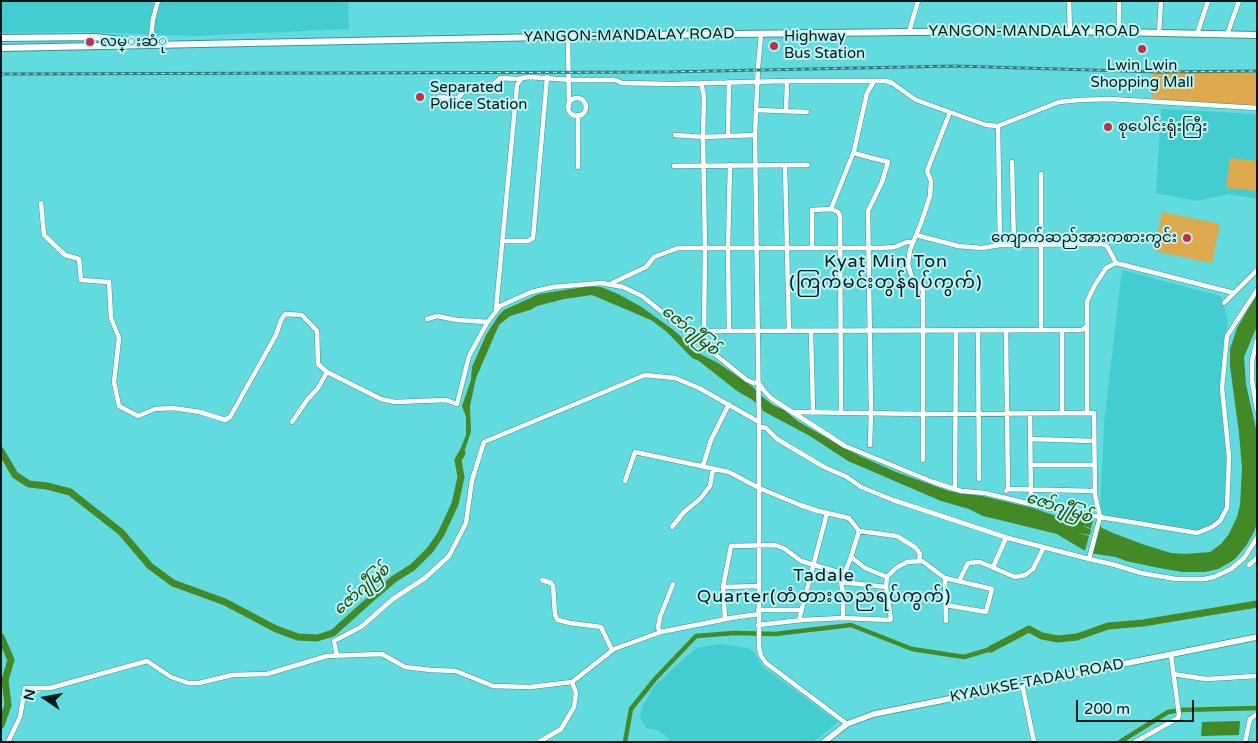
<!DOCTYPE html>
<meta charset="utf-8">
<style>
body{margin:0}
#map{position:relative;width:1258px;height:743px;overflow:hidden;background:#62dbdf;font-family:"Varela Round",sans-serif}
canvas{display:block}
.frame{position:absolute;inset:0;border:2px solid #00191a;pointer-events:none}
.north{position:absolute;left:20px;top:673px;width:50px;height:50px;-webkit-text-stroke:4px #bdf2f3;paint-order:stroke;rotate:282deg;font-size:14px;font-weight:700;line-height:20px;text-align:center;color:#00191a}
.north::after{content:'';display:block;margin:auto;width:18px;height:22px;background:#00191a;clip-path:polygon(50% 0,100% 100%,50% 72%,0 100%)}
.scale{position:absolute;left:1076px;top:700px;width:118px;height:22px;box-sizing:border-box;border:2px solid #00191a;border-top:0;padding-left:6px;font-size:15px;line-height:18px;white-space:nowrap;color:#00191a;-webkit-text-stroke:4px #bdf2f3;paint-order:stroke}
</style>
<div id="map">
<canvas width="1258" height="743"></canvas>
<div class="frame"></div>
<div class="north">N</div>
<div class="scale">200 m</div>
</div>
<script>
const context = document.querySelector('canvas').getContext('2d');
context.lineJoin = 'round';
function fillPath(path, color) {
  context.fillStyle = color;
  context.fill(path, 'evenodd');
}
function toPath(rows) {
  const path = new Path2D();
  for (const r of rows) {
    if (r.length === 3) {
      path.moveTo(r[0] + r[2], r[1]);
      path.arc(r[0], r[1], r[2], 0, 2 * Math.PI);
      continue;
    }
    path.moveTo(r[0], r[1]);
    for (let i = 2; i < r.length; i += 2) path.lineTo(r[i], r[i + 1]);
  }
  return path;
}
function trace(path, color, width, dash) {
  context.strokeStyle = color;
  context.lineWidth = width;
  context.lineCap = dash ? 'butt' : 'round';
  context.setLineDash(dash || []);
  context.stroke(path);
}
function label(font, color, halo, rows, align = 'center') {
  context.font = font + ' "Varela Round","Noto Sans Myanmar",sans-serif';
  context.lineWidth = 4;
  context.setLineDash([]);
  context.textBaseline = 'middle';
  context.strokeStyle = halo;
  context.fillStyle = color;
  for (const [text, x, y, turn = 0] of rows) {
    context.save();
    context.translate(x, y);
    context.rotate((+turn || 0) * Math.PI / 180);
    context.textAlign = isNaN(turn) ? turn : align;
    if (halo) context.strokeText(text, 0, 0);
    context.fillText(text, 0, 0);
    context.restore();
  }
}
fillPath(toPath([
 [1,1,348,1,349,29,193,36,83,32,1,33],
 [1161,109,1257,114,1257,199,1229,194,1196,201,1156,193],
 [1122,270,1221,296,1228,320,1222,388,1229,465,1227,508,1220,521,1197,533,1100,517,1104,423],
 [720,644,748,648,754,652,763,667,838,722,813,742,671,742,667,737,657,730,646,728,640,717,642,707,655,685,696,648]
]), '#44cdd1');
fillPath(toPath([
 [1152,69,1257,73,1257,108,1152,101],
 [1230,158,1257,161,1257,191,1226,188],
 [1162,212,1220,224,1212,263,1154,251]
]), '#dea84d');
fillPath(toPath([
 [590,286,601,287,618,294,640,306,671,328,702,355,718,363,752,386,760,395,773,405,784,410,799,422,822,435,860,456,896,472,949,491,982,496,1033,508,1056,516,1079,517,1093,521,1091,528,1081,526,1091,529,1090,535,1078,533,1089,536,1085,551,1057,534,983,516,969,509,941,501,848,461,810,436,763,411,761,407,751,399,737,391,699,361,692,358,667,332,651,320,592,295,564,299,537,306,530,310,510,316,499,325,476,378,470,406,471,432,461,461,456,460,466,435,466,417,462,406,471,380,472,367,486,335,499,315,504,310,539,294],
 [1257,294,1257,326,1244,357,1246,384,1257,433,1257,523,1254,532,1246,546,1235,559,1227,564,1218,569,1205,572,1182,572,1159,568,1126,561,1116,557,1089,553,1097,530,1095,529,1096,521,1102,528,1113,533,1142,544,1171,553,1185,554,1210,552,1221,544,1229,534,1237,517,1240,505,1242,469,1239,433,1230,366,1230,349,1237,328],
 [1240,721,1239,735,1201,736,1202,722]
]), '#438925');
trace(toPath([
 [625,742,631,709,655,679,696,636,735,633,775,634,851,625,912,649,964,657,991,649],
 [1120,742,1168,712,1181,710,1257,708]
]), '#438925', 4.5);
trace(toPath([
 [1,451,15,475,29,484,47,486,70,492,121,532,150,566,173,583,225,602,276,629,298,637,317,638,333,633,373,597,394,579,413,567,430,550,441,534,455,504,461,477,458,460,462,453],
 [1,637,11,660,5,680,8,705,1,725],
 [991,649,1029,629,1042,636,1058,639,1077,637,1108,626,1143,623,1257,604]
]), '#438925', 7);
const minor = toPath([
 [1069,1,1070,31],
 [1119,1,1119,32],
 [909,32,918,1],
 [1159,33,1161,1],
 [1197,34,1208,1],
 [761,35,758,67,755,135,759,422,759,647,761,656,766,663,847,724],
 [1227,35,1239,1],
 [568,37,569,107],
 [150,45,153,19,158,1],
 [701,83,704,96,703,137,705,248,704,331],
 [439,97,457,99,465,90,481,92,495,83,500,78,517,79,529,77,572,80,615,80,622,83,672,84,787,81,886,81,892,83,916,100,986,125,998,126,1059,102,1079,100,1110,99,1257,108],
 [577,107,9],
 [756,110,807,112],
 [786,111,787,81],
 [578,115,578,167],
 [998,126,1000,245],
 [675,135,703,137,755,135],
 [728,136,729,82],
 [853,153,888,162,882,182,868,211,871,413,870,445],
 [1012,162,1014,245],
 [785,165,789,331],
 [674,166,808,165],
 [41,203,44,235,65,255,79,259,81,280,109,282,111,318,119,338,114,382,119,406,138,416,155,409,173,408,200,412,225,420,230,417,276,335,281,320,285,314,302,315,317,331,318,364,327,372,381,399,395,402,446,400,457,404,469,356,487,323,500,306,531,292,553,287,601,283,623,287,642,296,747,380,754,383,758,382,765,392,772,399,845,446,933,482,961,491,985,493,1043,507,1100,517,1089,559,1115,565,1141,573,1176,579,1204,579,1214,577,1231,569,1244,558,1257,538],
 [831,209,854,151,867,93,874,81],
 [916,235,958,246,982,248,1000,245,1102,244,1107,246,1116,263],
 [503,241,528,241,533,238,547,77],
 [812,248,812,210,831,209,838,212,840,216,841,413],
 [612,283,646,267,654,257,678,248,882,248,895,247,907,242,913,242],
 [1224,303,1257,270],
 [496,309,517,85,522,78],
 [427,319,437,316,457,320,488,322],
 [978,330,979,479],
 [1006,330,1008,489,1006,491],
 [1041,330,1041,174],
 [729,331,728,248,730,165],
 [811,331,813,413],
 [692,337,704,331,1082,330,1086,327],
 [1257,340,1252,361,1252,381,1257,410],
 [794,412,923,414,1094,413,1095,495,1100,517,1197,533,1212,527,1220,521,1227,508,1229,457,1222,388,1227,336,1257,290],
 [1062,412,1062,330],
 [1087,412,1087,301,1095,285,1106,268,1116,263,1234,293],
 [1030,413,1031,504],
 [292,422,307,400,318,388,327,372],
 [759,429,762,427,766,428,777,439,824,467,847,477,861,487,893,500,1008,538,1089,559],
 [1030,439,1094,441],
 [923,460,923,290,912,278,908,264,910,250,921,223,930,196,931,181,927,171,950,112],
 [1030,465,1094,465],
 [703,466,711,440,729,404],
 [625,481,635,452,729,472,759,488,800,505,818,511,849,518,859,531,851,557,841,582,843,593,843,618],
 [955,489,956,330],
 [1008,489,1095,491],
 [672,527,684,512,700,499,710,486,713,469],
 [859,531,897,536,916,548,920,554,919,561],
 [851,557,865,568,887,577],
 [1249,565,1257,558],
 [993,567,1006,538],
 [945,578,946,621],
 [542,580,551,583,553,586,555,615,558,620,570,623,601,627,612,650],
 [959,581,968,563,980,562,1015,577,1025,575,1033,569,1044,547],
 [841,582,886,587],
 [723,587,758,586],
 [758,610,802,610],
 [725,619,723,587,731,546,775,545,785,549,801,561,838,572,844,572],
 [799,620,827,513],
 [758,625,802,620,843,618,890,620,891,619,886,587,887,577,896,568,907,562,922,561,945,578,992,589,986,612,946,605],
 [661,632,658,628,660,617,673,584],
 [337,656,334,641,361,627,393,599,425,578,449,556,466,523,472,480,484,442,645,375,675,378,699,388,759,422],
 [1173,674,1206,679,1257,676],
 [1022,684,1034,742],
 [8,742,20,717,25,688,50,688,147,661,171,677,188,683,199,683,232,675,267,674,327,656,382,654,405,667,431,670,456,671,493,686,530,687,572,682,614,649,661,632,731,618,759,614],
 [539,742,561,729,574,707,576,693,572,682],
 [1135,742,1178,718,1179,715,1171,655],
 [1245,742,1250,719,1257,714]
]);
const major = toPath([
 [824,742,847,724,874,714,1257,637]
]);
const highway = toPath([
 [1,38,94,37,152,43],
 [1,48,647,35,909,32,1070,31,1257,35]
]);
trace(minor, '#369497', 5.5);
trace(major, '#369497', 7);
trace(highway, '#369497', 8);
trace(minor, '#fff', 4.5);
trace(major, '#fff', 5.5);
trace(highway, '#fff', 6);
const rail = toPath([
 [1,74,664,72,955,66,1159,72,1257,71]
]);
trace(rail, '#337e81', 3);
trace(rail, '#bdf2f3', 1, [4]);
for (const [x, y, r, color] of [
 [90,42,5,"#c13146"],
 [774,46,5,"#c13146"],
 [1142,49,5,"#c13146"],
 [420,97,5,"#c13146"],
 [1108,127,5,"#c13146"],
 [1187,238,5,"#c13146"]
]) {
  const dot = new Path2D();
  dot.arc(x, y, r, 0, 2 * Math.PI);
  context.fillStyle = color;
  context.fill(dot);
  trace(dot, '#bdf2f3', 2);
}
label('15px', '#00191a', '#bdf2f3', [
 ["YANGON-MANDALAY ROAD",1034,32],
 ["YANGON-MANDALAY ROAD",629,36,-1],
 ["KYAUKSE-TADAU ROAD",1037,681,-11]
]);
label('15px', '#00191a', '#bdf2f3', [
 ["Highway",784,37],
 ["Bus Station",784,54],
 ["လမ္းဆံု",100,42],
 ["Lwin Lwin",1142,66,"center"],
 ["Shopping Mall",1142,83,"center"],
 ["Separated",430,88],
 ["Police Station",430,105],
 ["စုပေါင်းရုံးကြီး",1118,127],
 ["ကျောက်ဆည်အားကစားကွင်း",1177,238,"right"]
], 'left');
label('italic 16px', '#1b4903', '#bdf2f3', [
 ["ဇော်ဂျီမြစ်",690,331,39],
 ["ဇော်ဂျီမြစ်",1059,508,18],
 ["ဇော်ဂျီမြစ်",362,590,-41]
]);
context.letterSpacing = '1px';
label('18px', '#00191a', '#bdf2f3', [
 ["Kyat Min Ton",886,262],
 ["(ကြက်မင်းတွန်ရပ်ကွက်)",886,283],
 ["Tadale",824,576],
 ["Quarter(တံတားလည်ရပ်ကွက်)",824,597]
]);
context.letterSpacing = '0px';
</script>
